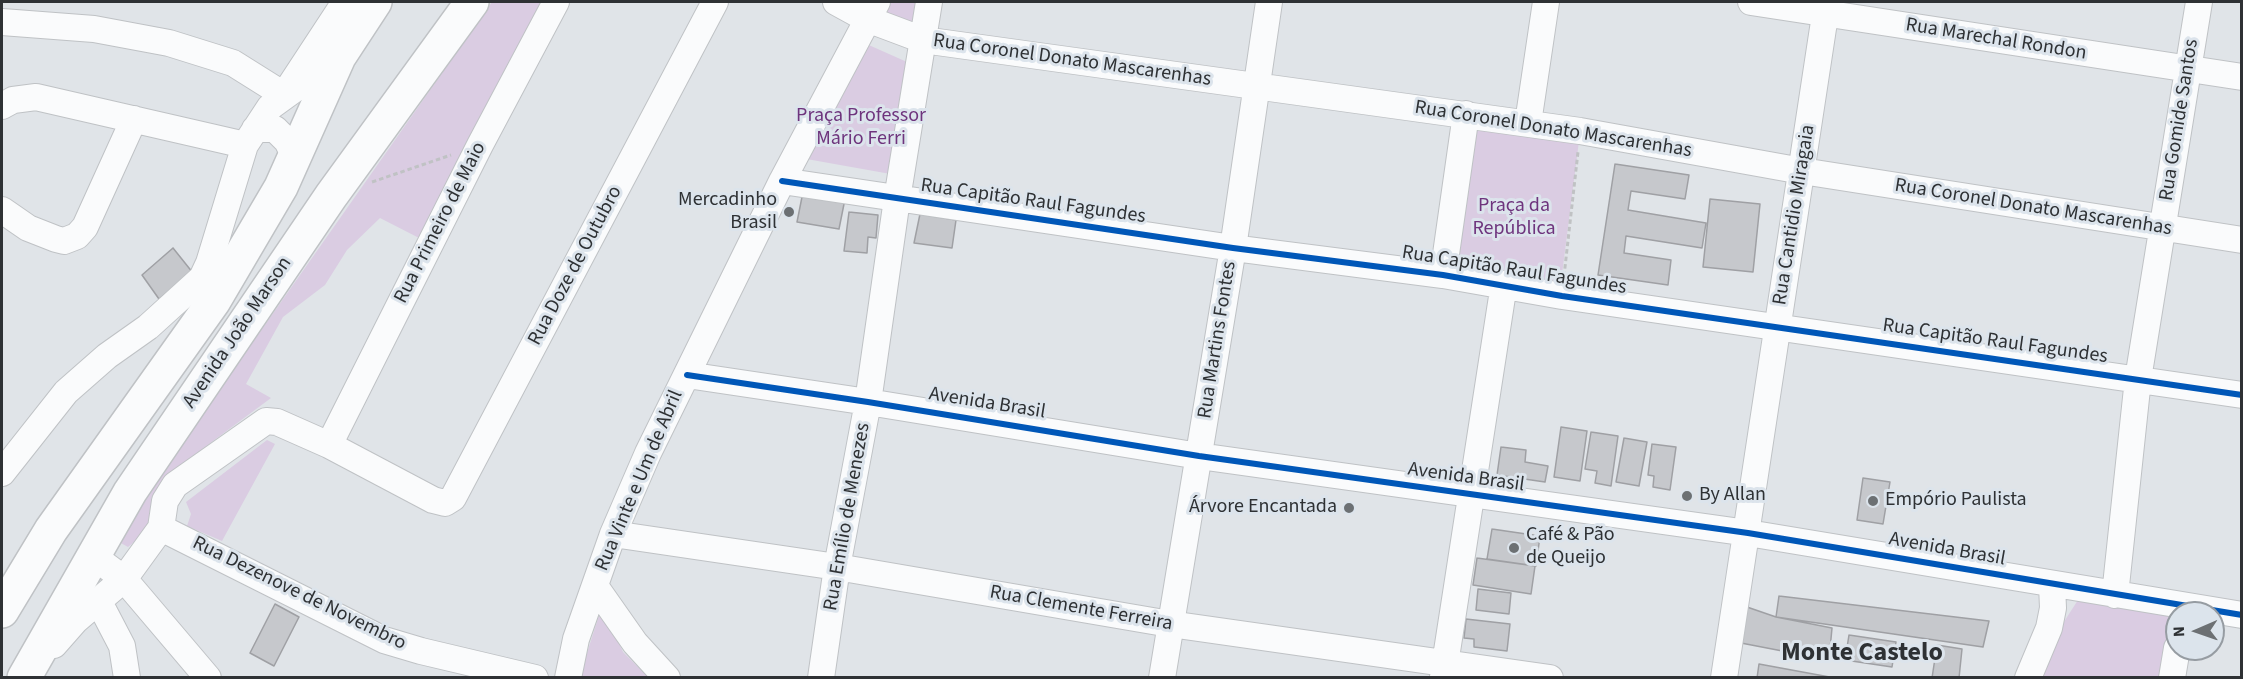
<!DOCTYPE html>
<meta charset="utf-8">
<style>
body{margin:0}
#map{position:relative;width:2243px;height:679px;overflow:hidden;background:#e0e4e8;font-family:"Source Sans 3",sans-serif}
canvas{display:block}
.frame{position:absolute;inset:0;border:3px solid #2e3134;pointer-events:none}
.north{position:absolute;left:2165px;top:601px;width:60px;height:60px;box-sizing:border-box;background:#dce4ec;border:2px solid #969ca2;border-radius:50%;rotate:268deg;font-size:16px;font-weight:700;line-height:24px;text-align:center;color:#2e3134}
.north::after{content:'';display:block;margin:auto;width:21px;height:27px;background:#6c7073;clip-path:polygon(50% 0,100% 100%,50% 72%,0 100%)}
</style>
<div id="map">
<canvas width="2243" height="679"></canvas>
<div class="frame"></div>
<div class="north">N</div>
</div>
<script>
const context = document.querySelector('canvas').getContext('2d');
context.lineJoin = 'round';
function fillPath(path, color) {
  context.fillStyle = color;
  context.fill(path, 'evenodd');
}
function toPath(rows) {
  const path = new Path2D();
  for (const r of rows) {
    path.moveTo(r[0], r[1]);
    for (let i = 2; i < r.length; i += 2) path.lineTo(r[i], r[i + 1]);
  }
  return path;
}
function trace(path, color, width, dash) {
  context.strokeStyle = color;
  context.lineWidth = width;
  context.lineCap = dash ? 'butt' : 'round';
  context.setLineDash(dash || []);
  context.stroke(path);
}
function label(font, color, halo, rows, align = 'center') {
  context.font = font + ' "Source Sans 3",sans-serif';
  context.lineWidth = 6;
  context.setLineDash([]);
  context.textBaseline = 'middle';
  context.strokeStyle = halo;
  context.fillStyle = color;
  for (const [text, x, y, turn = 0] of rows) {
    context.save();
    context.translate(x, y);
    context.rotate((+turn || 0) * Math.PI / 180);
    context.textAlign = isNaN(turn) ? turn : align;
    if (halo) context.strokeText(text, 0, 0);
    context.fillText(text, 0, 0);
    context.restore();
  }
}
fillPath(toPath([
 [492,2,547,2,423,240,380,218,347,250,325,285,283,317,246,384,271,398,174,470,152,496,147,531,128,547,119,542,146,494],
 [882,2,916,2,912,22,874,16],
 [862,42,907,62,896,175,801,158],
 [1472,124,1579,141,1561,282,1451,267],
 [267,440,275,444,222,541,187,526,191,514,186,502],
 [2078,600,2172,614,2162,677,2038,678,2058,631],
 [602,606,623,652,648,677,579,678]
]), '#dacce2');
const building = toPath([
 [1615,164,1689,175,1685,199,1631,191,1628,210,1706,223,1702,248,1626,236,1624,253,1671,260,1668,285,1598,275,1615,164],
 [803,192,845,199,839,229,797,222,803,192],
 [1710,199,1760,204,1753,272,1703,267,1710,199],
 [849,212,878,215,876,238,868,237,867,253,844,251,849,212],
 [920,214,956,220,952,248,914,243,920,214],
 [173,248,193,273,159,299,142,275,173,248],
 [1561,427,1587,431,1580,481,1554,477,1561,427],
 [1591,432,1618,436,1611,486,1595,483,1597,471,1585,469,1591,432],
 [1624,438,1647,442,1639,486,1616,482,1624,438],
 [1652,444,1676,447,1670,490,1653,487,1654,476,1648,475,1652,444],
 [1501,447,1526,450,1525,462,1548,466,1545,482,1497,475,1501,447],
 [1863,478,1890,482,1883,524,1857,520,1863,478],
 [1492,529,1540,536,1536,566,1487,559,1492,529],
 [1477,558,1535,566,1531,594,1473,585,1477,558],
 [1478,589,1511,593,1509,614,1476,610,1478,589],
 [1779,596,1989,621,1983,647,1776,617,1779,596],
 [275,604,299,617,274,666,250,653,275,604],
 [1747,607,1776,617,1832,628,1829,660,1741,643,1747,607],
 [1466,619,1510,624,1507,651,1474,647,1474,639,1464,638,1466,619],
 [1849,635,1896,642,1892,667,1845,660,1849,635],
 [1937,645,1962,649,1959,678,1932,678,1937,645],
 [1759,664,1835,678,1757,678,1759,664]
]);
fillPath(building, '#c6c8cc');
trace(building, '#9fa0a4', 1.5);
const minor = toPath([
 [836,2,867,19,923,40,1580,131,1802,171,2242,240],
 [1751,2,2242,77],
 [2,22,94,29,169,43,233,63,284,95,345,2],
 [2,106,13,100,36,97,245,145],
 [1528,123,1546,2],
 [255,129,275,129,287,141,295,157],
 [782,181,1233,248,1443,275,1562,296,2242,395],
 [2,210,28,228,56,239,64,241,77,236,85,227,134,119],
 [1443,275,1466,114],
 [687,375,868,402,1199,456,1748,533,2242,615],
 [329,445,480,145,556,2],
 [2,473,66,392,107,356,148,327,202,278,209,263,245,145,270,107,339,57],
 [161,528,165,501,175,485,266,421,277,422,329,445,433,500,445,503,453,498,715,2],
 [613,534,837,567,1170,624,1550,678],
 [93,556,124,579,208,678],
 [595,586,635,643,667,678],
 [2115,595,2138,379,2199,2],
 [98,600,122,646,127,678],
 [54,645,76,620,124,579,161,528,384,640,421,651,535,678],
 [1443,677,1504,284],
 [568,678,576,639,613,534,648,453,782,181,877,2],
 [821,678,837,567,868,402,897,199,929,2],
 [1162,678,1233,248,1269,2],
 [1724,678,1827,2],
 [2028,678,2049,628,2053,608,2052,585],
 [2172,678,2177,648]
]);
const major = toPath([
 [2,611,51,530,214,301,281,187,339,57,375,2],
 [24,678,130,492,331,196,472,2]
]);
trace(minor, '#bfc2c5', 28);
trace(major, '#bfc2c5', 36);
trace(toPath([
 [372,182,451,155],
 [1564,276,1578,152]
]), '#c0c2c4', 3, [4.5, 3]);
trace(minor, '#fafbfc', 26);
trace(major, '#fafbfc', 33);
trace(toPath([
 [782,181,1233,248,1443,275,1562,296,2242,395],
 [687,375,868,402,1199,456,1748,533,2242,615]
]), '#0057b8', 6);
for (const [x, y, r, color] of [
 [789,212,6,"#6c7073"],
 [1687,496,6,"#6c7073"],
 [1873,501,6,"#6c7073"],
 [1349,508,6,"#6c7073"],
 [1514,548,6,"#6c7073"]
]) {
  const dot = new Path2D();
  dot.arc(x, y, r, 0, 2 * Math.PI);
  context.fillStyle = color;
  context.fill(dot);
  trace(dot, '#dce4ec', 2);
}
label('20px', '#2e3134', '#dce4ec', [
 ["Rua Marechal Rondon",1996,40,9],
 ["Rua Coronel Donato Mascarenhas",1072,61,8],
 ["Rua Gomide Santos",2180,120,-81],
 ["Rua Coronel Donato Mascarenhas",1553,130,9],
 ["Rua Capitão Raul Fagundes",1033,202,8],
 ["Rua Coronel Donato Mascarenhas",2033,208,9],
 ["Rua Cantidio Miragaia",1795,215,-81],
 ["Rua Primeiro de Maio",441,223,-63],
 ["Rua Doze de Outubro",576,266,-62],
 ["Rua Capitão Raul Fagundes",1514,271,9],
 ["Avenida João Marson",238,333,-56],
 ["Rua Martins Fontes",1218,340,-81],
 ["Rua Capitão Raul Fagundes",1995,342,8],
 ["Avenida Brasil",987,404,9],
 ["Avenida Brasil",1466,478,8],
 ["Rua Vinte e Um de Abril",640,481,-67],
 ["Rua Emílio de Menezes",848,517,-80],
 ["Avenida Brasil",1947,550,10],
 ["Rua Dezenove de Novembro",299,594,26],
 ["Rua Clemente Ferreira",1081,609,10]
]);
label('20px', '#6e347d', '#dce4ec', [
 ["Praça Professor",861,117],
 ["Mário Ferri",861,140],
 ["Praça da",1514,207],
 ["República",1514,230]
]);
label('20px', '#2e3134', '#dce4ec', [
 ["Mercadinho",777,201,"right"],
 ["Brasil",777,224,"right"],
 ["By Allan",1699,496],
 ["Empório Paulista",1885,501],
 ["Árvore Encantada",1337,508,"right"],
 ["Café & Pão",1526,536],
 ["de Queijo",1526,559]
], 'left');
label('bold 26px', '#2e3134', '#dce4ec', [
 ["Monte Castelo",1862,654]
]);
</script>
